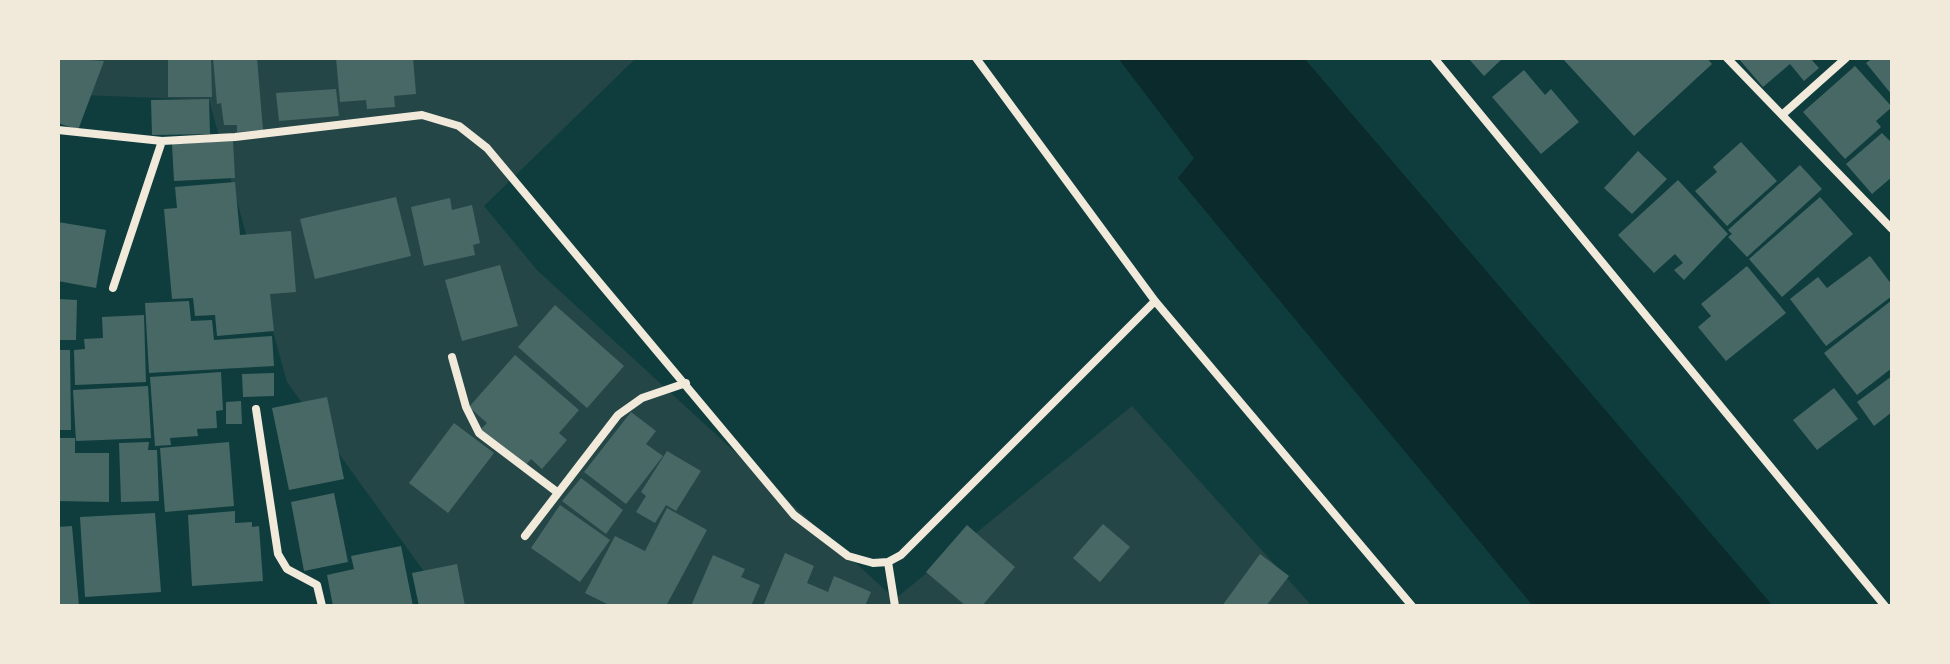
<!DOCTYPE html>
<style>
body{margin:0}
#map{position:relative;width:1950px;height:664px;overflow:hidden;background:#0f3d3e;font-family:Lato,sans-serif}
canvas{display:block}
.frame{position:absolute;inset:0;border:60px solid #f1e9da;pointer-events:none}
</style>
<div id="map">
<canvas width="1950" height="664"></canvas>
<div class="frame"></div>
</div>
<script>
const context = document.querySelector('canvas').getContext('2d');
context.lineJoin = 'round';
function fillPath(path, color) {
  context.fillStyle = color;
  context.fill(path, 'evenodd');
}
function toPath(rows) {
  const path = new Path2D();
  for (const r of rows) {
    path.moveTo(r[0], r[1]);
    for (let i = 2; i < r.length; i += 2) path.lineTo(r[i], r[i + 1]);
  }
  return path;
}
function trace(path, color, width, dash) {
  context.strokeStyle = color;
  context.lineWidth = width;
  context.lineCap = dash ? 'butt' : 'round';
  context.setLineDash(dash || []);
  context.stroke(path);
}
fillPath(toPath([
 [58,58,636,58,484,206,537,270,895,599,1132,406,1312,606,449,606,287,382,209,100,58,94]
]), '#244646');
fillPath(toPath([
 [1118,58,1304,58,1773,606,1533,606,1178,178,1194,158]
]), '#0a2a2b');
fillPath(toPath([
 [58,58,104,61,78,130,58,123],
 [168,58,211,58,212,97,168,97],
 [213,58,257,58,263,130,237,132,237,125,224,125,221,103,217,104],
 [336,58,413,58,416,94,394,96,395,107,367,109,366,100,340,102],
 [1468,58,1503,58,1484,76],
 [1562,58,1707,58,1712,64,1634,136],
 [1738,58,1810,58,1819,68,1804,81,1790,64,1763,87],
 [1873,58,1892,58,1892,95,1866,63],
 [1855,66,1892,107,1876,121,1881,127,1845,159,1803,112],
 [1524,70,1545,95,1551,89,1579,122,1541,154,1492,97],
 [336,89,339,116,279,121,276,93],
 [209,99,210,134,152,135,151,100],
 [1882,133,1892,143,1892,177,1872,194,1846,164],
 [233,141,235,178,174,181,172,144],
 [1741,142,1777,181,1727,226,1695,191,1717,172,1713,167],
 [1638,151,1667,179,1632,214,1604,188],
 [1800,165,1822,189,1747,257,1728,237,1732,234,1728,230],
 [1678,180,1728,234,1684,280,1674,270,1683,263,1675,254,1654,273,1618,235],
 [235,182,240,235,291,231,296,292,270,294,274,331,217,336,215,315,195,316,193,298,172,299,164,209,177,208,175,187],
 [396,197,411,256,315,279,300,219],
 [1820,197,1853,234,1782,297,1749,259],
 [450,198,452,210,472,205,480,243,473,245,475,255,424,266,411,207],
 [58,222,106,230,96,288,58,281],
 [1870,256,1892,285,1892,296,1826,346,1790,299,1818,277,1827,288],
 [500,265,518,326,462,341,445,280],
 [1747,266,1786,313,1726,361,1698,327,1711,316,1701,304],
 [58,299,77,300,76,340,58,340],
 [1892,300,1892,368,1857,395,1824,353],
 [189,301,191,321,212,320,214,340,272,336,274,366,149,373,145,303],
 [555,305,624,366,587,408,518,347],
 [144,315,146,382,75,385,74,350,85,349,84,339,103,338,102,317],
 [58,350,70,350,71,430,58,430],
 [515,355,579,410,559,433,567,440,542,469,531,459,524,467,480,430,487,423,469,407],
 [221,372,223,410,216,411,217,428,197,429,198,436,170,438,171,445,155,446,150,377],
 [274,373,274,396,243,397,242,374],
 [1892,376,1892,412,1874,426,1857,402],
 [148,386,151,438,76,441,73,390],
 [1834,388,1858,419,1817,450,1793,420],
 [327,397,344,479,289,490,272,408],
 [241,401,242,424,226,424,226,402],
 [631,412,656,431,646,444,663,456,626,504,584,472],
 [454,423,494,453,448,513,409,483],
 [58,438,75,438,75,453,109,453,109,502,58,501],
 [149,442,148,450,157,450,159,501,121,502,119,443],
 [229,442,234,506,165,512,160,448],
 [667,451,701,471,676,511,666,505,655,523,636,512,646,496,641,492],
 [581,478,623,510,606,534,562,501],
 [334,493,348,562,304,571,291,502],
 [560,505,610,540,580,582,531,548],
 [667,508,707,530,666,606,611,606,585,593,615,536,645,551],
 [235,511,235,523,252,522,252,527,259,526,263,581,192,586,188,515],
 [155,513,161,592,85,597,80,517],
 [1103,524,1130,547,1100,582,1073,558],
 [967,525,1015,567,982,606,966,606,926,572],
 [72,526,79,606,58,606,58,527],
 [401,546,413,606,333,606,327,575,354,569,351,556],
 [785,553,814,566,807,583,828,592,834,576,871,592,865,606,763,606],
 [1260,554,1289,576,1266,606,1222,606],
 [713,555,745,569,741,577,760,585,751,606,691,606],
 [457,564,465,606,419,606,412,573]
]), '#486865');
trace(toPath([
 [976,58,1155,301,1412,606],
 [1434,58,1885,606],
 [1727,58,1892,229],
 [1782,115,1846,58],
 [58,130,162,141,113,288],
 [162,141,235,137,422,115,459,126,487,148,794,515,848,556,873,563,888,562,901,555,1155,301],
 [452,357,466,407,479,433,557,492],
 [256,409,278,554,287,569,317,585,322,606],
 [525,536,618,415,642,398,686,383],
 [888,562,895,606]
]), '#f1e9da', 8);
</script>
